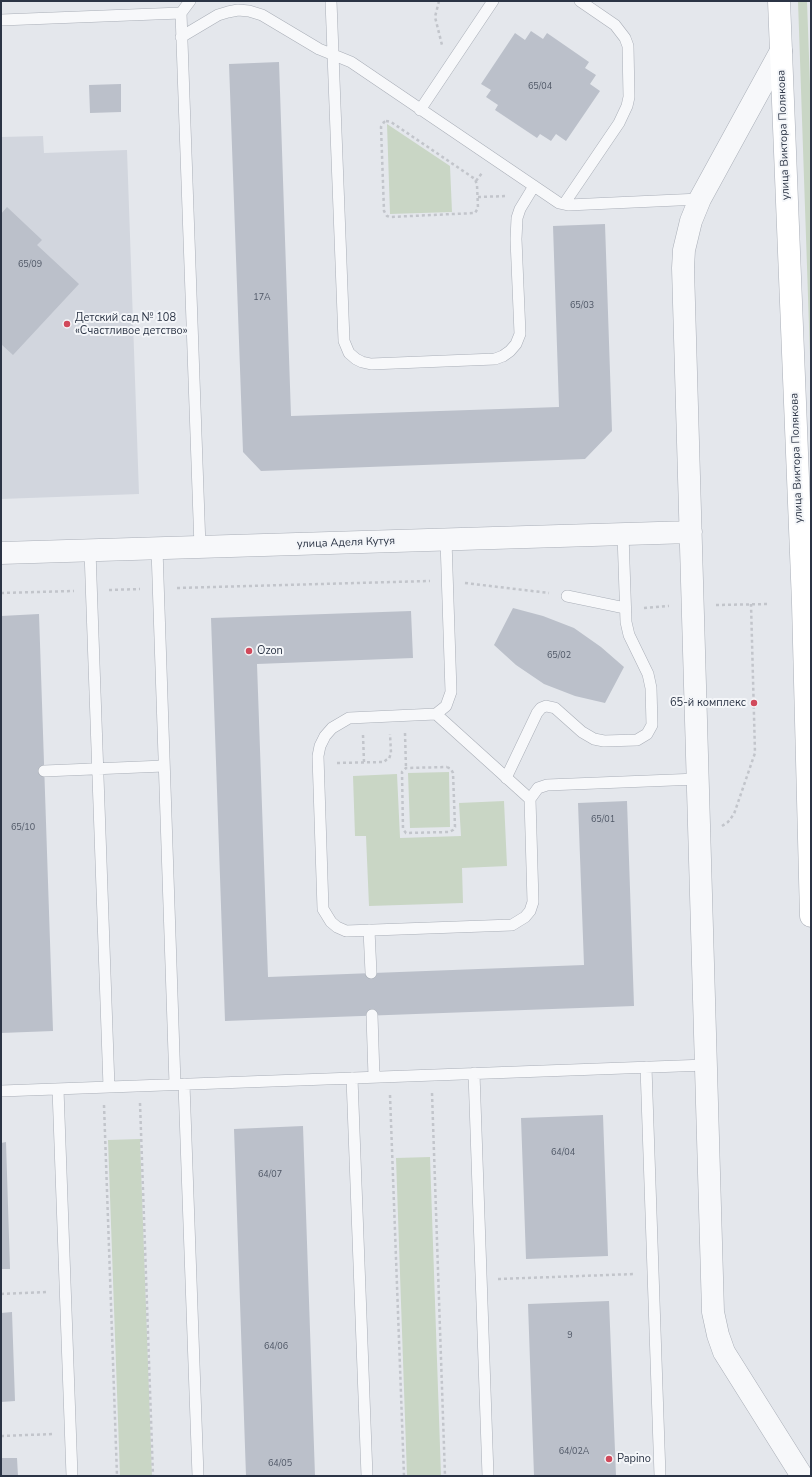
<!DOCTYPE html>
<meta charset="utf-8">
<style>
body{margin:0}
#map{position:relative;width:812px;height:1477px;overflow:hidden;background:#e4e7ec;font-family:"Nunito Sans",sans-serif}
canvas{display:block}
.frame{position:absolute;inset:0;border:2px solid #2b3445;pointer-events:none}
</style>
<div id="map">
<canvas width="812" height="1477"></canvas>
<div class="frame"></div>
</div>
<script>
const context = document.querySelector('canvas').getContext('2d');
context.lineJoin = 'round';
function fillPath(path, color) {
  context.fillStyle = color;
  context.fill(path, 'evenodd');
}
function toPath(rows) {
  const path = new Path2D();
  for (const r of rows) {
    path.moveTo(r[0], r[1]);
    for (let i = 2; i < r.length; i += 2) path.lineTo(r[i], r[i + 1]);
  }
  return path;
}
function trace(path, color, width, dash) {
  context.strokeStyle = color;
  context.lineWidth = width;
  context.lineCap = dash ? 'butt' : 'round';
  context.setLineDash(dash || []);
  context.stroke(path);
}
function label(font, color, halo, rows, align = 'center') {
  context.font = font + ' "Nunito Sans",sans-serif';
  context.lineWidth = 4;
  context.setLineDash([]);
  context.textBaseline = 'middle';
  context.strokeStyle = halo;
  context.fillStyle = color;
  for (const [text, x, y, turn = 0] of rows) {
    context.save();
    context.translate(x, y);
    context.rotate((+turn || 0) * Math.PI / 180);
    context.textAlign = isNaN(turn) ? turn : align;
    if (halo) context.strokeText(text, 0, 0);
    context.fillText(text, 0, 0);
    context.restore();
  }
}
fillPath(toPath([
 [43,136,44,153,127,150,139,494,1,499,1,137]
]), '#d2d6de');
fillPath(toPath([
 [798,1,807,1,811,113,811,385],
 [387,124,450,166,452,212,390,214],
 [449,772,450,827,410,828,408,773],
 [397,774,400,838,461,836,459,803,504,801,507,866,462,868,463,903,369,906,366,836,355,836,353,776],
 [140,1139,152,1476,120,1476,108,1140],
 [430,1157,441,1476,407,1476,396,1158]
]), '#c9d6c5');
fillPath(toPath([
 [531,31,543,39,547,33,589,62,585,68,596,75,590,84,600,91,566,141,556,134,551,141,540,134,537,138,495,110,498,105,486,97,491,90,481,84,515,33,525,40],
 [279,62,291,416,559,407,553,226,605,224,612,431,585,459,261,471,243,452,229,64],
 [121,84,121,112,90,113,89,85],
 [7,207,42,240,37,245,79,284,13,355,1,344,1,214],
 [513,608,543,616,574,628,601,647,624,667,605,703,575,696,544,684,516,665,494,645],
 [411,611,413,658,257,664,268,977,584,965,578,803,627,801,634,1006,225,1021,211,618],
 [39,614,53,1031,1,1033,1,616],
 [603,1115,608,1256,526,1259,521,1118],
 [303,1126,315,1476,246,1476,234,1129],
 [6,1142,10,1269,1,1269,1,1143],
 [609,1301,616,1476,534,1476,528,1304],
 [12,1312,15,1401,1,1402,1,1313],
 [1,1458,17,1458,18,1476,1,1476]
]), '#bbc0ca');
const service = toPath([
 [331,1,344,341,349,353,356,359,362,362,371,364,495,359,503,356,510,351,516,344,520,334,516,239,517,218,520,209,534,186],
 [181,13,200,547],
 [1,20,181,13,190,1],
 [181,37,218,15,228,12,238,10,249,11,262,15,319,49,351,62,559,203,568,205,700,199],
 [420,110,493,1],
 [564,204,619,123,627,106,629,97,628,46,625,38,615,25,580,1],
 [446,540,451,692,446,706,436,714,349,718,332,728,325,736,320,746,318,756,323,909,331,922,337,927,346,931,512,925,525,917,530,911,533,902,530,799,538,788,547,785,698,779],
 [157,549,175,1084],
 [90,551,109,1087],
 [567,596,625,608],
 [436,714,530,799],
 [44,771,164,766],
 [506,778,537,713,541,708,546,706,555,708,582,732,594,739,604,741,637,740,647,734,652,725,651,688,648,674,629,635,626,622,623,534],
 [369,930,371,973],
 [372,1015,374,1077],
 [646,1067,660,1476],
 [474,1073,488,1476],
 [352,1078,367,1476],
 [184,1084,198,1476],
 [58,1089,72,1476],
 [1,1091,706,1065]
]);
const minor = toPath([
 [781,51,700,199,691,221,684,250,683,268,713,1312,718,1335,724,1352,802,1476],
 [1,553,691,532]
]);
const secondary = toPath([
 [779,1,803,603,811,916]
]);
trace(service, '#a9aeb7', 12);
trace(minor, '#a9aeb7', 23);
trace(secondary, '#a9aeb7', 23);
trace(toPath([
 [439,1,435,17,442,45],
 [386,121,391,122,475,179,477,185,478,208,475,213,390,217,387,216,384,211,381,127,384,122,386,121],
 [476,181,482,173],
 [478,197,507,196],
 [465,583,549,593],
 [177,588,430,581],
 [109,590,140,589],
 [1,593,74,591],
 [716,605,769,604],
 [644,608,669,606],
 [405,733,406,768],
 [363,735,364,762],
 [337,763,384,762,386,760,389,759,391,753,390,734],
 [447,767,451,769,453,773,455,827,453,830,449,832,406,833,403,829,402,772,406,768,447,767],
 [722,826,728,822,734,814,755,753,751,604],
 [432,1093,445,1476],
 [390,1095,404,1476],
 [140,1103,153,1476],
 [104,1105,117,1476],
 [498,1279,635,1274],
 [1,1294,48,1292],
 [1,1436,54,1434]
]), '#c2c5cb', 2.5, [3, 3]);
trace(service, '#f7f8fa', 11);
trace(minor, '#f7f8fa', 22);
trace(secondary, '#fff', 22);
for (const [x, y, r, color] of [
 [67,324,4,"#d1495b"],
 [249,651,4,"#d1495b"],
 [754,703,4,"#d1495b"],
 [609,1459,4,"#d1495b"]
]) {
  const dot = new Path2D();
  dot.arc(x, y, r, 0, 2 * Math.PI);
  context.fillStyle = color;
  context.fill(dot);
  trace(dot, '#f4f6f9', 1.5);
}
label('9px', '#4f5766', null, [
 ["65/04",540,87],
 ["65/09",30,265],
 ["17А",262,298],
 ["65/03",582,306],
 ["65/02",559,656],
 ["65/01",603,820],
 ["65/10",23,828],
 ["64/04",563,1153],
 ["64/07",270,1175],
 ["9",570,1336],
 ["64/06",276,1347],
 ["64/02А",574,1452],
 ["64/05",280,1464]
]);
label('11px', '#2b3445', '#f4f6f9', [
 ["улица Виктора Полякова",784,135,-92],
 ["улица Виктора Полякова",797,458,-92],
 ["улица Аделя Кутуя",346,543,-2]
]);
label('11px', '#2b3445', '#f4f6f9', [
 ["Детский сад № 108",75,318],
 ["«Счастливое детство»",75,331],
 ["Ozon",257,651],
 ["65-й комплекс",746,703,"right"],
 ["Papino",617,1459]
], 'left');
</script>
